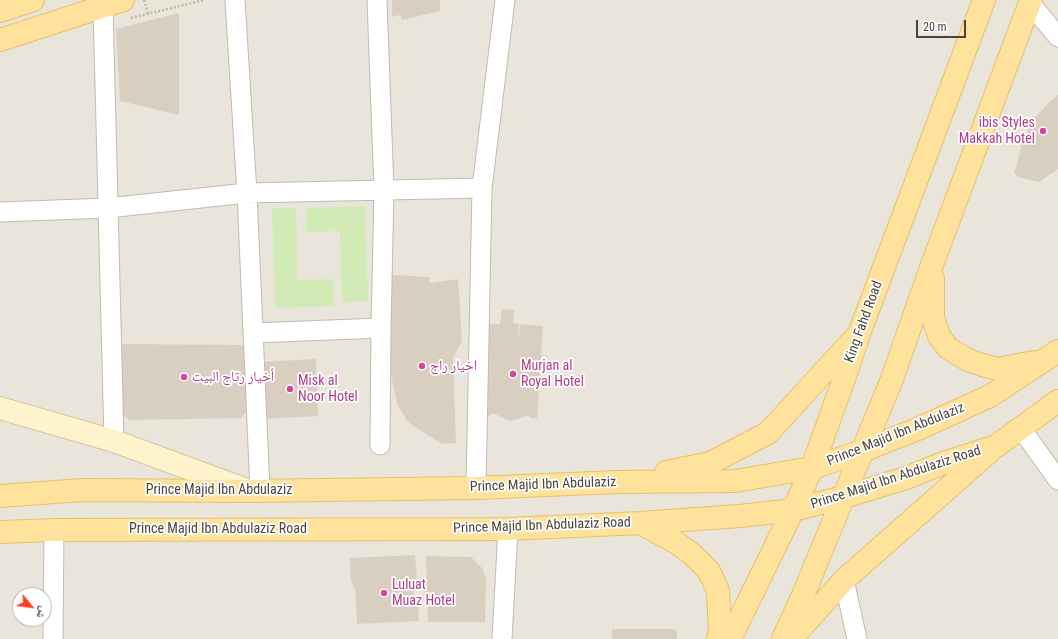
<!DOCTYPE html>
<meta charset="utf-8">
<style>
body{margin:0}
#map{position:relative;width:1058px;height:639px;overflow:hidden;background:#f6f3ec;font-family:"Roboto Condensed","Noto Naskh Arabic",sans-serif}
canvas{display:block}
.north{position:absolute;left:12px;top:587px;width:40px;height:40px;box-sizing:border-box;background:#fff;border:1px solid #b7b4b0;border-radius:50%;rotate:119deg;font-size:11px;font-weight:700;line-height:16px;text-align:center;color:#4b4439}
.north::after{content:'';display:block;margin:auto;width:14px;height:18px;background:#fc3f1d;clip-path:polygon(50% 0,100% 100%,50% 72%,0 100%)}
.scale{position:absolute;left:916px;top:20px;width:50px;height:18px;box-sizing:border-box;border:2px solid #4b4439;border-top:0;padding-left:5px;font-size:12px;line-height:14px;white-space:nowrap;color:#4b4439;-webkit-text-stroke:3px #fff;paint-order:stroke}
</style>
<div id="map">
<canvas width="1058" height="639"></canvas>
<div class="north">ش</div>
<div class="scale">20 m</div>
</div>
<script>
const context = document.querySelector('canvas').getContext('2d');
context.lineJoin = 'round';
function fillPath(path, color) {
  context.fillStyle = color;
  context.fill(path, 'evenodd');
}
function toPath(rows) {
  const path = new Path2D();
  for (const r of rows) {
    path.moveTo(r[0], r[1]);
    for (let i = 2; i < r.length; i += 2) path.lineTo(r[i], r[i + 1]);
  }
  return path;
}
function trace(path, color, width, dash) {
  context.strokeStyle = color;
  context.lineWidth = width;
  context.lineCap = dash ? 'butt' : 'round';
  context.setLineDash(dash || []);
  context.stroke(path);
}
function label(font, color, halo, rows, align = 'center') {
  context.font = font + ' "Roboto Condensed","Noto Naskh Arabic",sans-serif';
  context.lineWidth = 3.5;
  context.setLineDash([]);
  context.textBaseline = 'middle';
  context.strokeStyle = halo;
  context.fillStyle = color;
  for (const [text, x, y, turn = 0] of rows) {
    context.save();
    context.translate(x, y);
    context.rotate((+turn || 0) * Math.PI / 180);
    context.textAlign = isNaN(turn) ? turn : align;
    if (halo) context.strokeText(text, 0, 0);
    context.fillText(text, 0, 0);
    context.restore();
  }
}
fillPath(toPath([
 [0,0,1058,0,1058,639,0,639],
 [20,595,44,595,44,619,20,619]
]), '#eae5da');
fillPath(toPath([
 [365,206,368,301,342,302,340,231,306,232,306,208],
 [272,208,296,208,298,280,333,279,334,306,275,308]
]), '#d2eab5');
fillPath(toPath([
 [392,0,440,0,440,11,402,20,400,15,392,17],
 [179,13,179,115,120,101,116,29],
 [1058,95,1058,169,1039,182,1018,177,1014,172,1017,165,1022,143,1033,120,1051,100],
 [391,275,429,277,430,283,458,279,462,341,453,358,456,443,442,444,416,428,408,422,397,404,391,375],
 [502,309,514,310,513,323,519,324,518,335,519,335,520,324,543,326,537,419,531,418,528,415,516,420,507,420,493,413,489,416,482,412,490,324,500,324],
 [118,344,251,345,250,409,241,418,130,420,117,411],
 [316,359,318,416,263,419,261,362],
 [415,555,417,578,413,580,414,598,418,602,419,621,357,624,355,589,351,580,350,558],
 [426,556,471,557,482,568,486,578,485,622,428,622],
 [612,629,676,629,677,639,612,639]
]), '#d8cfc1');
const street = toPath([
 [235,0,247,193,260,491],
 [377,0,384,190,381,328,380,445],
 [1030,3,1058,37],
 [103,6,114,441],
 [0,212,108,208,247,193,482,188],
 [253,333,381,328],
 [1020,427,1058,480],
 [476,488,482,188,505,0],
 [844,580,857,639],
 [53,639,54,530],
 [502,639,508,529]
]);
const secondary = toPath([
 [0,408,114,441,247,490]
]);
const primary = toPath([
 [0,11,33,0],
 [0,40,123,0],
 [933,279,933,318,939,336,948,348,968,360,982,365,998,369,1034,362],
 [666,472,710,463,768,433,854,339],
 [0,496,82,490,248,491,476,488,617,482,735,481,812,468,862,451,920,428,990,396,1058,351],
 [640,523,677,543,693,555,709,571,718,591,720,631,718,639],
 [0,532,54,530,508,529,640,523,740,516,793,510,844,497,906,478,941,464,996,446,1058,401],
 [730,639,793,510,812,468,845,376,859,334,984,0],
 [783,639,804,593,892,379,933,262,1031,0],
 [791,639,844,580,989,452]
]);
trace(street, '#c2bbae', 21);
trace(secondary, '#d6c79b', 24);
trace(primary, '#e6c16a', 24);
trace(toPath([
 [144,0,148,14],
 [131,18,204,0]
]), '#c4b79f', 2.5, [2, 2]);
trace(street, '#fff', 19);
trace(secondary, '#fff3cd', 22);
trace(primary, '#ffe39c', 22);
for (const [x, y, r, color] of [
 [1043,131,4,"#d1479c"],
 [422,366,4,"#d1479c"],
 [513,374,4,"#d1479c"],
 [184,377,4,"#d1479c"],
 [290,389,4,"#d1479c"],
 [384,593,4,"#d1479c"]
]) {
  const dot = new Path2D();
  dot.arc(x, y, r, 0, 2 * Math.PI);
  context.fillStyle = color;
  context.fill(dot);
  trace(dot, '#fff', 1.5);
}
label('14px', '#b23c85', '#fff', [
 ["ibis Styles",1035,123,"right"],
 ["Makkah Hotel",1035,139,"right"],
 ["اخيار راج",430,366],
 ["Murjan al",521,366],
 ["Royal Hotel",521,382],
 ["أخيار رتاج البيت",192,377],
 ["Misk al",298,381],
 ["Noor Hotel",298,397],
 ["Luluat",392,585],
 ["Muaz Hotel",392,601]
], 'left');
label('14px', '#4b4439', '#fff', [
 ["King Fahd Road",864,322,-70],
 ["Prince Majid Ibn Abdulaziz",896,435,-22],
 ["Prince Majid Ibn Abdulaziz Road",896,478,-18],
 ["Prince Majid Ibn Abdulaziz",543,485,-2],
 ["Prince Majid Ibn Abdulaziz",219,490],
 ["Prince Majid Ibn Abdulaziz Road",542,526,-2],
 ["Prince Majid Ibn Abdulaziz Road",218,529]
]);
</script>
